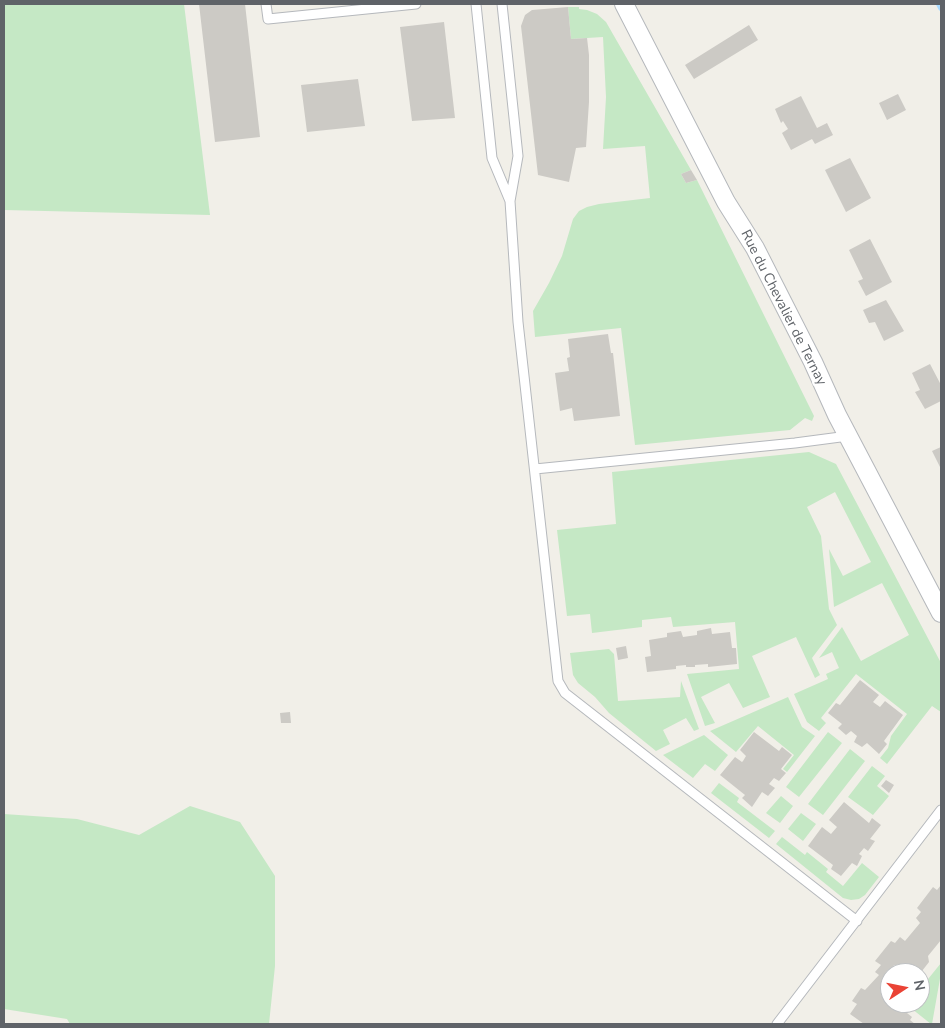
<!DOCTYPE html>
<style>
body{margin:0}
#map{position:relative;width:945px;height:1028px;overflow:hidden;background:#f1efe8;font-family:"Nunito Sans",sans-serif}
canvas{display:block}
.frame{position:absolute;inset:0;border:5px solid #5f6368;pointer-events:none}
.north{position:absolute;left:880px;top:963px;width:50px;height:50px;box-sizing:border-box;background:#fff;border:1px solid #bfc1c3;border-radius:50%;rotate:79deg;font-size:14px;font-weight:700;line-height:20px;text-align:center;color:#5f6368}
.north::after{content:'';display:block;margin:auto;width:18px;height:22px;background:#ea4335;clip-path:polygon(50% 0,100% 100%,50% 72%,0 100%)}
</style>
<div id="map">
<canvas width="945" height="1028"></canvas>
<div class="frame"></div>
<div class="north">N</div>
</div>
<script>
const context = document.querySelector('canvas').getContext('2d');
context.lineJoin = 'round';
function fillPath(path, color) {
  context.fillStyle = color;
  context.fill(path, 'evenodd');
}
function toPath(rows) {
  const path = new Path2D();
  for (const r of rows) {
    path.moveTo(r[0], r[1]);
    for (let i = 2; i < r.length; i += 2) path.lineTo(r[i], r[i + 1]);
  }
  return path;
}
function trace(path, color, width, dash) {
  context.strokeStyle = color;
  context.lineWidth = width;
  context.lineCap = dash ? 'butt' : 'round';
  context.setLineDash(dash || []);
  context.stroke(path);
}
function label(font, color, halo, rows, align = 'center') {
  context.font = font + ' "Nunito Sans",sans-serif';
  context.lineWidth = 4.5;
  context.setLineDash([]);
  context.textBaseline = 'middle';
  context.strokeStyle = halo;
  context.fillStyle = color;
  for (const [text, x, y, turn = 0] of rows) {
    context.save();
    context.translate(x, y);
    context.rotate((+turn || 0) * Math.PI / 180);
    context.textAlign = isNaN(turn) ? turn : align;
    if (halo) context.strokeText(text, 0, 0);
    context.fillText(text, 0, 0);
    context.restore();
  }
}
fillPath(toPath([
 [4,4,184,4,210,215,4,210],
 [568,7,579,7,579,9,587,10,597,14,606,22,691,170,681,174,686,183,697,180,814,416,812,421,805,418,790,430,635,445,621,328,535,337,533,311,549,283,562,256,573,219,579,211,587,207,599,204,650,198,645,146,603,149,606,97,603,37,571,39],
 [809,452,836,464,941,663,941,712,932,706,887,764,880,758,888,748,891,736,907,714,856,674,821,718,826,723,819,731,807,722,794,694,828,679,826,674,839,668,832,652,819,658,842,627,861,661,909,635,882,583,834,607,829,549,843,576,871,562,835,492,807,507,821,536,829,609,837,625,812,658,820,675,815,678,796,637,752,656,770,697,743,708,729,683,701,697,715,723,705,726,687,674,739,669,735,622,673,627,671,617,642,620,642,627,592,633,590,614,567,616,557,530,616,524,612,472],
 [609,649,614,654,618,701,680,697,681,681,699,729,694,731,686,718,663,730,670,744,656,751,609,713,595,697,578,683,573,675,570,653],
 [788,697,802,727,815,736,787,772,783,769,794,755,758,726,736,752,710,731],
 [828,732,842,743,799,797,786,787],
 [704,735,728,755,715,771,705,764,693,778,663,755],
 [850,749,865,761,823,815,808,804],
 [872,766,885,776,877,786,889,796,873,815,848,797],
 [719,783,739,798,737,802,775,831,769,838,711,793],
 [781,796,793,806,780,823,766,813],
 [190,806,240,822,275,876,275,966,269,1024,70,1024,67,1019,4,1009,4,814,77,819,139,835],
 [801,813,816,824,803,841,788,829],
 [782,837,805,855,807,852,828,869,826,872,843,886,862,863,879,877,865,895,859,899,851,900,843,898,776,844],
 [941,963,941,973,932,1024,931,1024,907,1005,909,1003,920,1003,920,989]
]), '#c5e8c5');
trace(toPath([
 [939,4,941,8]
]), '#aadaff', 6);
fillPath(toPath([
 [199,4,245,4,260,137,215,142],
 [568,7,571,39,587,38,589,55,589,102,586,147,576,148,569,182,538,175,521,26,525,15,532,10],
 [444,22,455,118,412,121,400,27],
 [749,25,758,40,694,79,685,65],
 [358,79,365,126,307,132,301,85],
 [898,94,906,110,887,120,879,103],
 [801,96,817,128,827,123,833,135,815,144,812,139,791,150,782,133,788,129,783,121,781,123,775,109],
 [850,158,871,198,846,212,825,170],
 [691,170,697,180,686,183,681,174],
 [870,239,892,282,866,296,858,281,863,279,849,250],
 [886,300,904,331,884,341,875,322,869,323,863,310],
 [608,334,611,353,613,353,620,416,574,421,572,408,560,411,555,373,569,371,567,358,570,357,568,339],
 [930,364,941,385,941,401,925,409,915,392,920,390,912,373],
 [941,447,941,469,932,451],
 [711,628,712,634,730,632,732,648,736,648,737,664,708,667,708,664,695,665,695,667,686,667,686,665,676,666,676,669,647,672,645,657,651,656,649,640,667,637,667,633,681,631,683,637,697,635,697,631],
 [626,646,628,658,618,660,616,648],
 [860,680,879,695,873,702,880,707,885,701,903,715,884,741,887,744,879,754,867,743,862,747,854,742,857,736,851,731,846,735,838,728,842,724,828,713,836,703,840,705],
 [290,712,291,723,281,723,280,713],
 [754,732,779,751,782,747,792,755,781,769,786,773,779,781,774,778,769,784,775,788,768,796,762,792,752,807,742,798,745,795,720,775,735,757,742,762,743,761,746,756,740,750],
 [886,780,894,785,889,793,881,786],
 [844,802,869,823,872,818,881,825,870,839,875,841,868,851,864,848,859,854,862,856,857,866,852,863,841,876,831,869,833,865,808,846,822,827,831,834,837,827,829,820],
 [941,885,941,940,928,956,929,962,922,971,920,969,916,973,890,973,890,1003,896,1003,894,1008,899,1012,902,1009,912,1017,910,1020,915,1024,869,1024,867,1023,864,1024,850,1014,857,1004,852,1001,861,988,865,990,879,975,875,972,881,965,875,961,891,941,895,943,900,937,905,941,920,923,916,918,921,912,917,908,933,887,937,890]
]), '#cccac5');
const lane = toPath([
 [266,4,268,19,416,4],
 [476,4,492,158,510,201],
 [502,4,518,156,510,201,518,322,558,681,565,693,857,921],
 [535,469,795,443,848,436],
 [777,1024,941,810]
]);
const street = toPath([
 [624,4,726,202,755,248,813,362,837,415,941,613]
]);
trace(lane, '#b5b8bc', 11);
trace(street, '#b5b8bc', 20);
trace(lane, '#fff', 9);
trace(street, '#fff', 18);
label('14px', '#5f6368', '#fff', [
 ["Rue du Chevalier de Ternay",783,308,63]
]);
</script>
